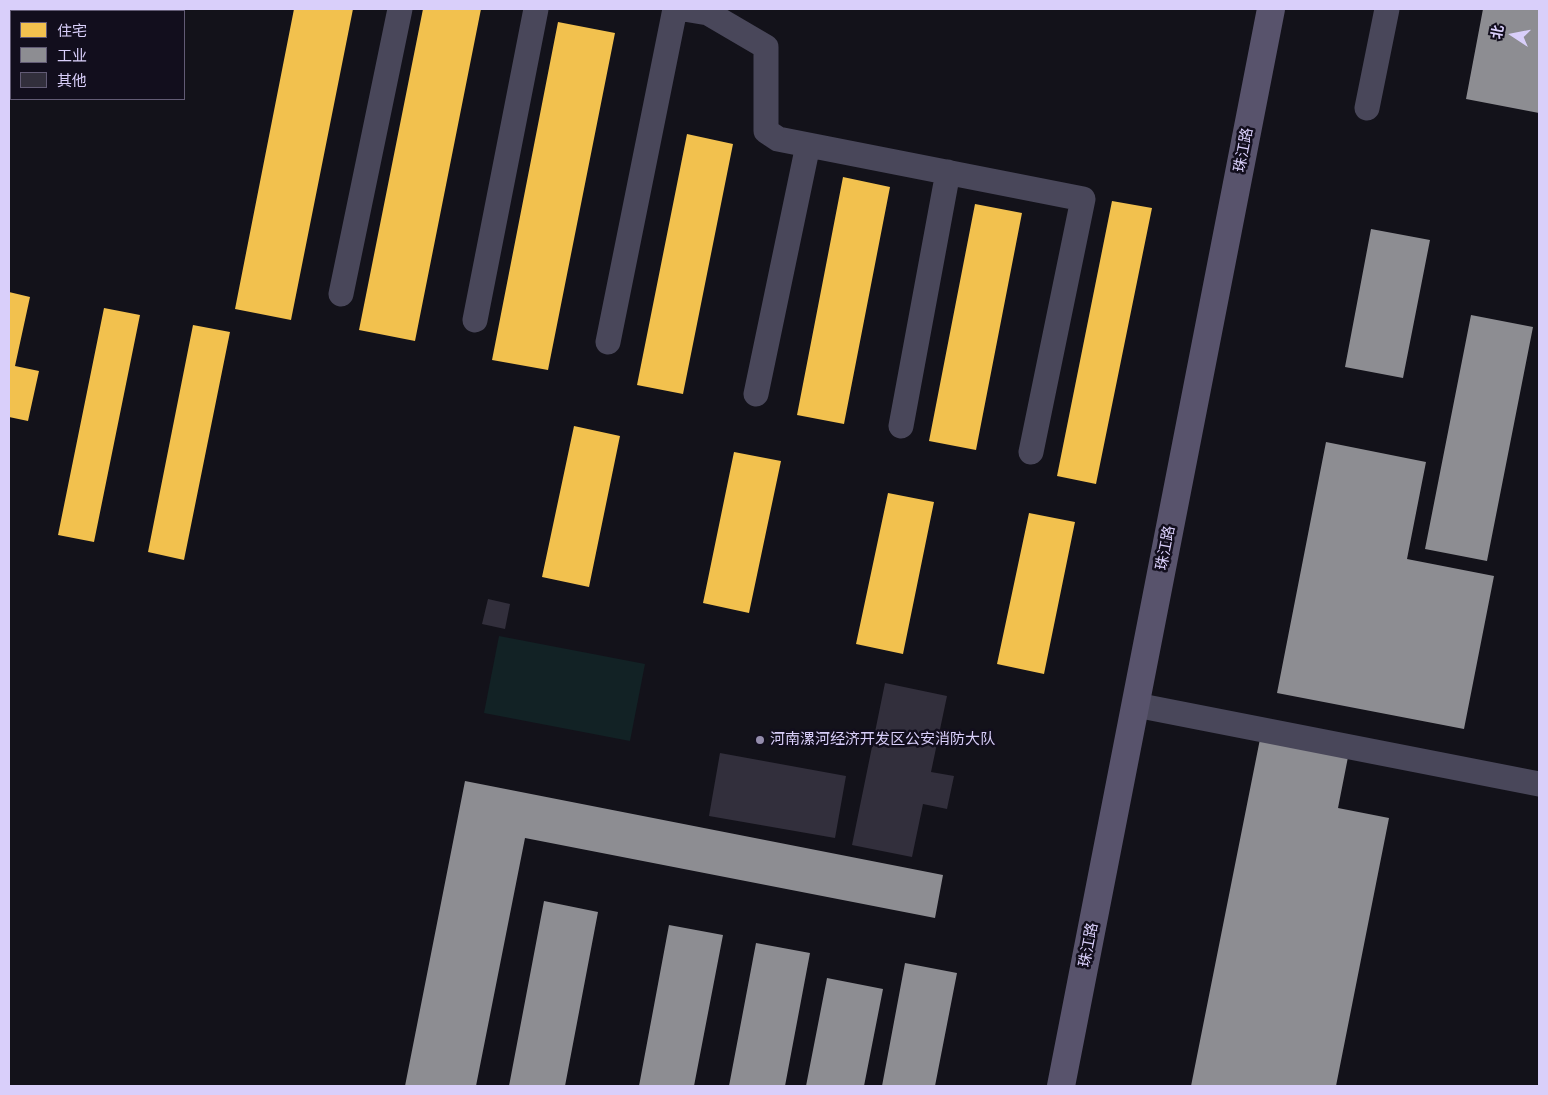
<!DOCTYPE html>
<meta charset="utf-8">
<style>
body{margin:0}
#map{position:relative;width:1548px;height:1095px;overflow:hidden;background:#13121a;font-family:"Fira Sans Condensed","Noto Sans SC",sans-serif}
canvas{display:block}
.frame{position:absolute;inset:0;border:10px solid #d9cffa;pointer-events:none}
.legend{position:absolute;left:10px;top:10px;width:175px;height:90px;box-sizing:border-box;background:#120e1d;border:1px solid #625b75;margin:0;padding:6px 9px;list-style:none;font-size:15px;color:#d9cffa}
.legend li{display:flex;align-items:center;gap:10px;height:25px}
.legend b{width:25px;border:1px solid #625b75}
.north{position:absolute;left:1488px;top:10px;width:50px;height:50px;-webkit-text-stroke:4px #120e1d;paint-order:stroke;rotate:281deg;font-size:14px;font-weight:700;line-height:20px;text-align:center;color:#d9cffa}
.north::after{content:'';display:block;margin:auto;width:18px;height:22px;background:#d9cffa;clip-path:polygon(50% 0,100% 100%,50% 72%,0 100%)}
</style>
<div id="map">
<canvas width="1548" height="1095"></canvas>
<div class="frame"></div>
<ul class="legend">
<li><b style="height:14px;background:#f2c14e"></b>住宅</li>
<li><b style="height:14px;background:#8d8d92"></b>工业</li>
<li><b style="height:14px;background:#322f3c"></b>其他</li>
</ul>
<div class="north">北</div>
</div>
<script>
const context = document.querySelector('canvas').getContext('2d');
context.lineJoin = 'round';
function fillPath(path, color) {
  context.fillStyle = color;
  context.fill(path, 'evenodd');
}
function toPath(rows) {
  const path = new Path2D();
  for (const r of rows) {
    path.moveTo(r[0], r[1]);
    for (let i = 2; i < r.length; i += 2) path.lineTo(r[i], r[i + 1]);
  }
  return path;
}
function trace(path, color, width, dash) {
  context.strokeStyle = color;
  context.lineWidth = width;
  context.lineCap = dash ? 'butt' : 'round';
  context.setLineDash(dash || []);
  context.stroke(path);
}
function label(font, color, halo, rows, align = 'center') {
  context.font = font + ' "Fira Sans Condensed","Noto Sans SC",sans-serif';
  context.lineWidth = 5;
  context.setLineDash([]);
  context.textBaseline = 'middle';
  context.strokeStyle = halo;
  context.fillStyle = color;
  for (const [text, x, y, turn = 0] of rows) {
    context.save();
    context.translate(x, y);
    context.rotate((+turn || 0) * Math.PI / 180);
    context.textAlign = isNaN(turn) ? turn : align;
    if (halo) context.strokeText(text, 0, 0);
    context.fillText(text, 0, 0);
    context.restore();
  }
}
fillPath(toPath([
 [499,636,645,664,630,741,484,713]
]), '#122225');
fillPath(toPath([
 [294,9,353,9,291,320,235,309],
 [423,9,481,9,415,341,359,330],
 [558,22,615,33,548,370,492,360],
 [687,134,733,144,683,394,637,385],
 [843,177,890,187,844,424,797,415],
 [1112,201,1152,208,1096,484,1057,476],
 [975,204,1022,213,976,450,929,441],
 [9,292,30,297,15,366,39,371,28,421,9,417],
 [104,308,140,315,94,542,58,535],
 [193,325,230,332,184,560,148,552],
 [574,426,620,436,589,587,542,577],
 [734,452,781,461,749,613,703,603],
 [888,493,934,502,903,654,856,644],
 [1029,513,1075,522,1044,674,997,664]
]), '#f2c14e');
fillPath(toPath([
 [1483,9,1539,9,1539,113,1466,99],
 [1371,229,1430,240,1403,378,1345,367],
 [1471,315,1533,327,1487,561,1425,549],
 [1326,442,1426,462,1407,559,1494,576,1464,729,1277,693],
 [1260,739,1348,757,1338,808,1389,818,1336,1086,1191,1086],
 [465,781,943,875,935,918,525,838,476,1086,405,1086],
 [544,901,598,912,565,1086,509,1086],
 [669,925,723,935,694,1086,639,1086],
 [756,943,810,953,785,1086,729,1086],
 [905,963,957,973,935,1086,882,1086],
 [827,978,883,989,864,1086,806,1086]
]), '#8d8d92');
fillPath(toPath([
 [488,599,510,604,505,629,482,624],
 [885,683,947,696,931,772,954,776,947,809,923,804,912,857,852,845],
 [720,753,846,776,835,838,709,816]
]), '#322f3c');
trace(toPath([
 [684,9,708,13,766,47,766,131,778,139,1083,199,1031,452],
 [1367,108,1387,9],
 [341,294,400,9],
 [475,320,536,9],
 [608,342,675,9],
 [756,394,808,145],
 [901,426,948,172],
 [1136,705,1539,784]
]), '#49475a', 25);
trace(toPath([
 [1061,1086,1271,9]
]), '#58536c', 28);
for (const [x, y, r, color] of [
 [760,740,5,"#948dac"]
]) {
  const dot = new Path2D();
  dot.arc(x, y, r, 0, 2 * Math.PI);
  context.fillStyle = color;
  context.fill(dot);
  trace(dot, '#120e1d', 2);
}
label('15px', '#d9cffa', '#120e1d', [
 ["珠江路",1244,150,-79],
 ["珠江路",1166,548,-79],
 ["珠江路",1089,945,-79]
]);
label('15px', '#d9cffa', '#120e1d', [
 ["河南漯河经济开发区公安消防大队",770,740]
], 'left');
</script>
